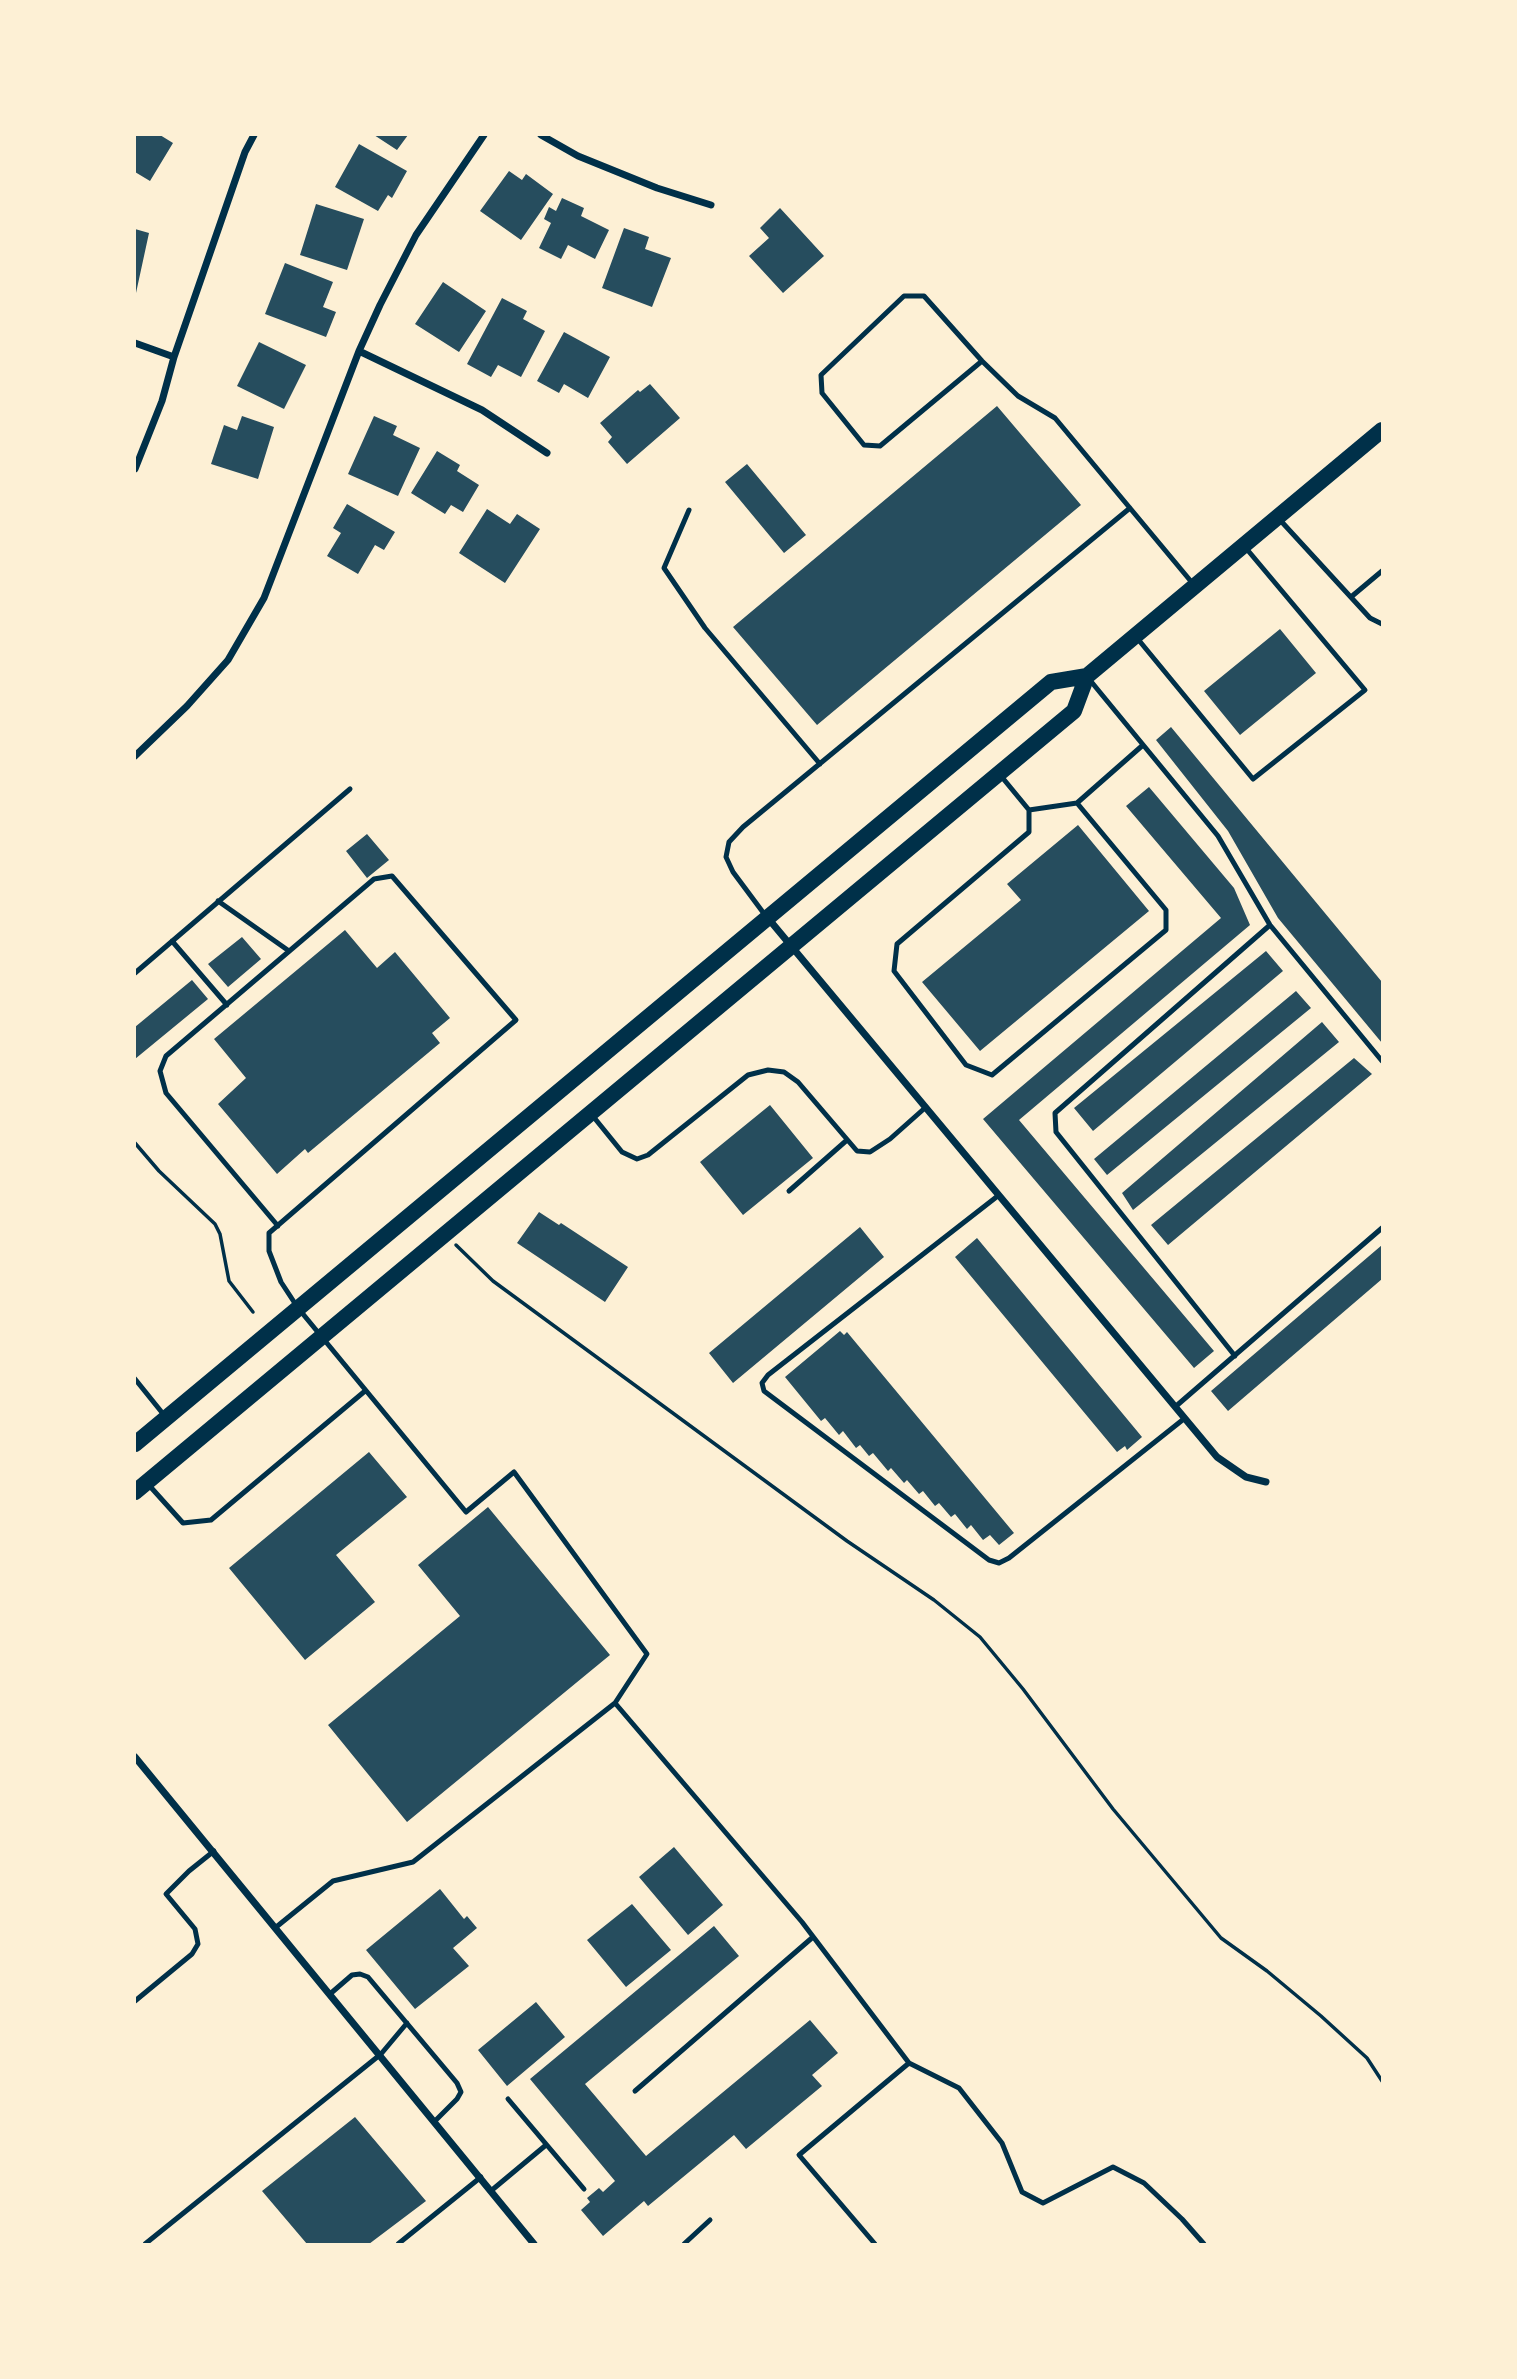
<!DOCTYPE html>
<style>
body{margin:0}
#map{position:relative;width:1517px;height:2379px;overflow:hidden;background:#fdf0d5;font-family:Jost,sans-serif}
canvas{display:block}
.frame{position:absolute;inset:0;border:136px solid #fdf0d5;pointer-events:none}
</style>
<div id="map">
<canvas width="1517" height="2379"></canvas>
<div class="frame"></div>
</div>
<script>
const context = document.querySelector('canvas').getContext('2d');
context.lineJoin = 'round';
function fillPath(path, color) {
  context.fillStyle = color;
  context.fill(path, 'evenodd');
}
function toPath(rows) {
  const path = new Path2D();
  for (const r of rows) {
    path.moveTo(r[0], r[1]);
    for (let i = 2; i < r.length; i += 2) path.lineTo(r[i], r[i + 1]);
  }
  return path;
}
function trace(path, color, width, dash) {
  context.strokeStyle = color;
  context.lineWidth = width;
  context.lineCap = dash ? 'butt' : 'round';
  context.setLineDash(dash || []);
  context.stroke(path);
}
fillPath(toPath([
 [135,135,160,135,173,143,150,181,135,172],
 [374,135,408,135,397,150],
 [359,144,407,171,392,198,388,195,378,211,335,187],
 [509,171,522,180,526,174,553,194,521,240,480,211],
 [562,198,584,208,581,216,609,230,595,259,568,245,561,259,539,248,551,223,544,219,549,207,556,211],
 [316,204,364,219,347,270,300,255],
 [780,208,824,256,783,293,749,256,769,238,760,228],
 [624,228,649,237,645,249,671,258,652,307,602,288],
 [135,229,149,233,136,293,135,293],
 [285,263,333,282,323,307,336,312,326,337,265,314],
 [443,282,486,311,459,352,415,324],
 [502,298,527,311,523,319,545,331,521,377,498,365,491,377,467,364],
 [564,332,610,357,588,398,564,384,559,393,537,381],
 [259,342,306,365,284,409,237,386],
 [650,384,680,418,627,464,608,442,612,437,600,423,638,390,640,392],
 [997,406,1081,505,817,725,733,627],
 [242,416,274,427,258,479,211,464,224,425,237,430],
 [374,416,397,426,393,435,420,448,398,496,348,474],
 [437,451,460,465,457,471,479,485,463,512,451,505,445,514,411,493],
 [747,464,806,535,784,553,725,482],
 [347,504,395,532,384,550,375,545,358,574,327,556,341,533,333,528],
 [487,509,510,524,517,514,540,529,505,583,459,553],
 [1280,629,1316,673,1240,735,1204,691],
 [1171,727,1382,982,1382,1043,1278,918,1228,831,1156,740],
 [1149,787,1234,888,1250,925,1019,1120,1214,1351,1194,1368,983,1119,1221,918,1126,806],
 [1078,825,1149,911,980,1051,922,982,1021,900,1007,884],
 [367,834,389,860,367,878,346,851],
 [345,930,377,968,395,952,450,1018,432,1033,440,1043,308,1153,305,1149,277,1174,218,1104,246,1078,214,1039],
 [242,937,261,959,228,987,208,964],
 [1266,951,1283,971,1093,1131,1074,1108],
 [192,980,208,999,135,1059,135,1027],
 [1296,991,1311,1008,1107,1175,1094,1159],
 [1322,1022,1339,1042,1133,1210,1122,1193],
 [1354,1058,1372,1074,1168,1245,1151,1225],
 [770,1105,813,1158,743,1215,700,1162],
 [539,1212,559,1225,561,1223,628,1267,605,1302,517,1243],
 [860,1227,884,1257,733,1383,709,1353],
 [977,1238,1142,1437,1127,1450,1125,1446,1117,1452,955,1257],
 [1382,1245,1382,1279,1228,1411,1211,1391],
 [840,1331,844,1335,847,1332,1014,1533,999,1545,990,1535,983,1540,971,1525,967,1529,955,1514,951,1517,939,1503,935,1506,923,1491,919,1494,907,1480,904,1483,891,1468,888,1471,873,1453,869,1456,860,1445,856,1448,843,1431,839,1435,825,1418,821,1421,785,1377],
 [369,1452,407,1497,336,1555,375,1602,305,1660,229,1568],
 [488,1507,610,1655,407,1822,328,1725,460,1616,418,1565],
 [674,1847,723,1905,688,1935,639,1877],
 [440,1889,464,1919,467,1916,477,1928,453,1948,469,1966,415,2009,366,1950],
 [632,1904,671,1950,626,1987,587,1940],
 [714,1926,739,1956,585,2084,646,2156,810,2020,838,2053,812,2075,822,2086,746,2149,734,2135,648,2206,644,2201,603,2236,581,2210,590,2202,587,2198,599,2188,603,2192,615,2181,530,2079],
 [536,2002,565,2037,507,2086,478,2050],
 [355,2117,426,2201,369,2244,307,2244,262,2191]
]), '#264d5e');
trace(toPath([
 [135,1143,159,1171,215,1224,220,1234,229,1281,253,1312],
 [456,1245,493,1281,847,1541,934,1600,980,1637,1023,1689,1113,1809,1221,1938,1267,1971,1321,2016,1367,2058,1382,2081]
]), '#003049', 3.5);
trace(toPath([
 [982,361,880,446,864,445,822,393,821,375,904,296,924,296,982,361,1018,396,1055,418,1194,585],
 [689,510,664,568,705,628,820,764],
 [1280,520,1370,618,1382,624],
 [1351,597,1382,571],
 [1137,638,1253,779,1365,690,1245,547],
 [1089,679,1218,836,1270,925,1382,1061],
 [1001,776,1029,810,1029,832,897,944,894,971,966,1065,992,1075,1166,930,1166,910,1077,803,1029,810],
 [1077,803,1143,745],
 [218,901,289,951],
 [765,915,733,872,726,857,729,842,743,827,1130,508],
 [172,941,227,1005],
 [135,973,350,789],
 [592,1115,622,1152,637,1159,648,1155,748,1075,768,1070,784,1072,798,1082,857,1151,870,1152,890,1139,926,1107],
 [789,1191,847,1140],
 [999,1195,768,1375,762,1383,764,1391,989,1560,999,1563,1009,1558,1185,1418],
 [278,1226,166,1093,160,1071,166,1056,374,879,392,876,516,1020,269,1233,269,1251,281,1282,298,1308,466,1512,514,1472,647,1654,615,1703,802,1922,909,2063,799,2155,875,2244],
 [1235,1356,1056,1132,1055,1113,1270,925],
 [135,1379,164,1415],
 [1175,1407,1382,1228],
 [147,1483,183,1523,211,1520,365,1391],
 [275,1928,333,1881,413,1862,615,1703],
 [330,1994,352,1975,360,1974,368,1977,457,2083,461,2092,457,2099,435,2121],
 [135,2001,192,1954,198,1944,195,1929,166,1894,189,1871,214,1851],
 [909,2063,959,2088,1002,2143,1022,2192,1043,2203,1113,2167,1144,2183,1182,2219,1204,2244],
 [635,2091,813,1937],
 [508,2099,584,2189],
 [492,2190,546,2145],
 [145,2244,381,2054,407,2023],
 [398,2244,481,2177],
 [684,2244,710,2220]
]), '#003049', 5);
trace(toPath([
 [541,135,578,156,657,188,711,205],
 [135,343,174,357],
 [359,351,482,410,547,453],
 [135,469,162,401,174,357,245,152,254,135],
 [135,756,187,706,228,660,264,598,359,351,380,305,416,235,484,135],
 [767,917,1217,1457,1246,1477,1266,1482],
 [135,1757,534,2244]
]), '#003049', 7);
trace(toPath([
 [135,1444,1051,682,1087,676],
 [135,1492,1074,711,1087,676,1382,430]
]), '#003049', 16);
</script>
